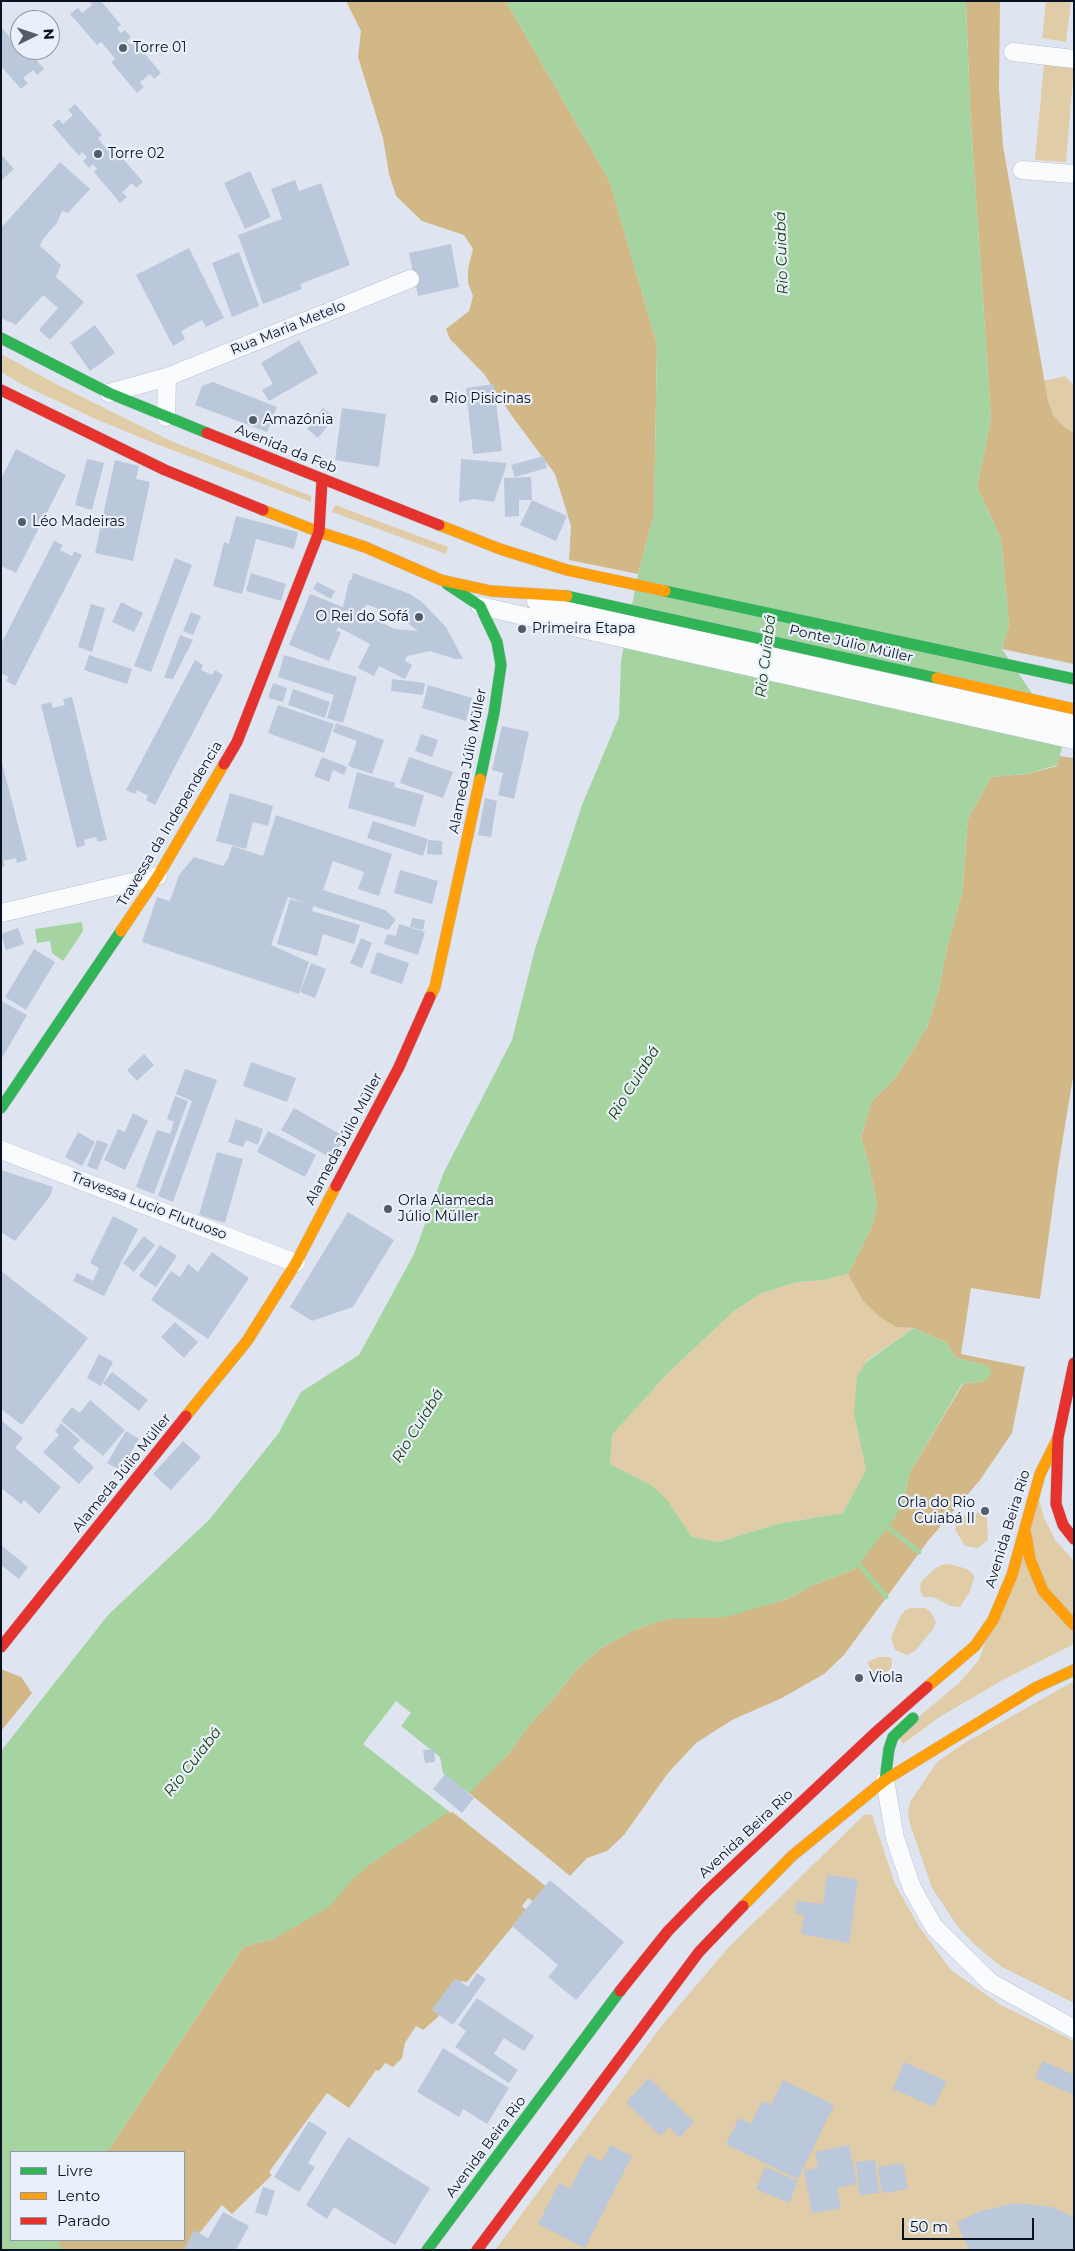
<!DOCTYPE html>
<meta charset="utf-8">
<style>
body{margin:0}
#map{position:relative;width:1075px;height:2251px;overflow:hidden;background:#dfe5f0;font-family:Montserrat,sans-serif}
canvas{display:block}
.frame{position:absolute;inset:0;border:2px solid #091222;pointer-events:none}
.legend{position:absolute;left:10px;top:2151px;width:175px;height:90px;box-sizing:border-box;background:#eaf0fa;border:1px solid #9097a4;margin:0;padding:6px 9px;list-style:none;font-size:15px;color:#091222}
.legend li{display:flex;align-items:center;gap:10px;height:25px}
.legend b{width:25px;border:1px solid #9097a4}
.north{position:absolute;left:10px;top:10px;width:50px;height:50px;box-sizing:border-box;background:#eaf0fa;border:1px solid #9097a4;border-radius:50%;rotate:86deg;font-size:14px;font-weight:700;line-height:20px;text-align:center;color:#091222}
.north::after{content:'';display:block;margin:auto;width:18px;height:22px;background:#545c6a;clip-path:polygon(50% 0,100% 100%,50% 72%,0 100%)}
.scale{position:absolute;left:902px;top:2218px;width:132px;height:22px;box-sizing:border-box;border:2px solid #091222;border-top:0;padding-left:6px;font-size:15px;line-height:18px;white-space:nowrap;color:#091222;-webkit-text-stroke:4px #eaf0fa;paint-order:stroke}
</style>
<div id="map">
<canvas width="1075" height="2251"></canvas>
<div class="frame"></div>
<ul class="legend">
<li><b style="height:6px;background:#30b455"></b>Livre</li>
<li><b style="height:6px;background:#ff9f0a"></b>Lento</li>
<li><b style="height:6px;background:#e5322d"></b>Parado</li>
</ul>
<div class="north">N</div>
<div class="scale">50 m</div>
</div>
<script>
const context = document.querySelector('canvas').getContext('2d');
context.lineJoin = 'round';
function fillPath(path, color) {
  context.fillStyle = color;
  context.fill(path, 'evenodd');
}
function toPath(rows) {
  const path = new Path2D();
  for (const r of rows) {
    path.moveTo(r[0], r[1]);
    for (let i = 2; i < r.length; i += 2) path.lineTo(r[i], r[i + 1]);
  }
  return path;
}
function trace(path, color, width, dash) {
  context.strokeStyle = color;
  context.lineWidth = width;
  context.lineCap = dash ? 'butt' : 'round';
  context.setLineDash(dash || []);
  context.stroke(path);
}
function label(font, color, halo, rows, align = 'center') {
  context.font = font + ' Montserrat,sans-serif';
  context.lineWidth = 4.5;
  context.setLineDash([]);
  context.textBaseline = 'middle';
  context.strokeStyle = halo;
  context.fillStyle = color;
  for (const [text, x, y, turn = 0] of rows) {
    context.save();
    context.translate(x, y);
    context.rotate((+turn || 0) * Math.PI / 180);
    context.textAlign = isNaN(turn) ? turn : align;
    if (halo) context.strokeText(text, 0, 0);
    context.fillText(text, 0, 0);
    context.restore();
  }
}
fillPath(toPath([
 [1046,1,1071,1,1066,42,1042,38],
 [1044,64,1074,67,1066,162,1035,160],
 [1,354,58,385,171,441,311,496,311,502,159,445,98,420,25,386,1,372],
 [1065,376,1074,385,1074,433,1063,426,1054,416,1048,401,1044,381],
 [335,505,448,547,446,554,332,512],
 [848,1274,855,1286,896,1327,914,1328,866,1361,854,1414,866,1470,843,1513,777,1524,719,1542,692,1537,651,1485,610,1464,611,1436,666,1375,734,1311,762,1293,797,1282,824,1280],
 [1037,1491,1044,1518,1056,1541,1074,1561,1074,1644,1001,1681,938,1718,903,1744,897,1735,959,1683,979,1660],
 [984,1511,987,1514,988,1540,978,1548,965,1546,955,1530,957,1518],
 [950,1564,967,1569,974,1575,974,1579,969,1593,960,1607,951,1606,933,1597,924,1597,920,1591,921,1582,934,1569,942,1565],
 [911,1608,925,1608,931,1612,936,1622,933,1629,915,1651,907,1655,895,1650,891,1638,901,1615,905,1610],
 [879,1657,889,1657,892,1659,892,1666,878,1684,867,1662],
 [1074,1681,1074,2003,1002,1967,975,1945,958,1927,932,1888,910,1824,908,1814,910,1802,937,1762,963,1744],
 [865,1814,872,1815,895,1884,920,1928,951,1970,1001,2005,1074,2041,1074,2250,495,2250,660,2028,728,1948]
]), '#e1cca8');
fillPath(toPath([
 [346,1,506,1,610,182,657,344,654,515,638,574,569,560,571,526,555,474,512,416,484,374,450,339,446,329,469,311,473,296,468,283,468,269,473,249,464,235,422,221,396,196,389,174,383,138,358,57,361,31],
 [966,1,1000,1,999,89,1003,146,1048,401,1054,416,1063,426,1074,433,1074,664,1002,649,1009,624,1001,539,977,487,991,418,970,110],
 [1059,756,1074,758,1074,1071,1058,1168,1040,1299,971,1288,961,1354,1025,1367,1012,1433,980,1480,928,1541,844,1655,824,1674,782,1698,732,1720,696,1743,668,1773,624,1835,607,1851,587,1858,570,1876,469,1793,510,1752,529,1725,552,1700,578,1668,601,1648,634,1630,666,1619,758,1607,787,1599,813,1585,855,1569,903,1501,910,1472,963,1384,984,1381,985,1365,956,1358,945,1342,914,1328,896,1327,880,1317,863,1301,848,1274,872,1226,877,1206,869,1165,861,1137,872,1101,895,1078,927,1027,939,989,947,947,962,893,968,819,991,777,1027,774,1057,766],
 [1,1669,21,1677,32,1693,1,1731],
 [450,1810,548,1888,536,1903,528,1898,522,1906,526,1910,467,1982,454,1980,438,2017,423,2030,416,2026,405,2043,402,2058,393,2067,385,2063,379,2071,376,2070,349,2108,327,2093,269,2172,272,2175,232,2214,222,2205,186,2250,60,2249,58,2240,184,2240,184,2152,107,2152,243,1947,275,1938,370,1864]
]), '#d2b886');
fillPath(toPath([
 [506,1,966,1,970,110,991,418,977,487,1001,539,1009,624,1002,649,1064,741,1057,765,1027,774,991,777,968,819,962,893,947,947,939,989,927,1027,895,1078,872,1101,861,1137,869,1165,877,1206,872,1226,848,1274,824,1280,797,1282,762,1293,734,1311,666,1375,612,1435,610,1464,651,1485,667,1500,692,1537,719,1542,777,1524,843,1513,866,1470,854,1414,857,1376,866,1362,914,1328,945,1342,956,1358,985,1365,991,1369,990,1376,984,1381,962,1384,910,1472,903,1501,895,1518,855,1569,813,1585,787,1599,726,1617,666,1619,634,1630,601,1648,578,1668,552,1700,529,1725,510,1752,456,1807,370,1864,353,1879,329,1907,275,1938,243,1947,107,2152,11,2152,11,2240,58,2240,62,2250,1,2250,1,1751,108,1615,209,1520,278,1434,301,1392,359,1355,414,1254,444,1172,512,1040,535,949,582,805,619,717,621,661,638,574,654,515,657,344,610,182],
 [82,922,83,931,63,961,52,953,50,941,37,943,35,929]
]), '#a5d4a0');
fillPath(toPath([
 [396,1701,411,1713,401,1726,440,1757,443,1773,471,1795,451,1813,363,1744]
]), '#dfe5f0');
trace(toPath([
 [882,1523,919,1552],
 [855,1559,886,1597]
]), '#a5d4a0', 5);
fillPath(toPath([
 [89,1,101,1,121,25,117,28,121,33,125,30,131,37,127,41,131,45,135,42,161,73,154,79,150,74,140,82,144,87,137,93,111,62,115,59,108,50,101,42,97,45,70,14,78,8,82,13,92,5],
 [1,27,14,42,18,38,20,41,20,50,28,50,44,69,37,75,33,70,23,78,28,83,21,89,1,66],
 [75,104,102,135,98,138,105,147,113,155,117,152,143,182,136,188,132,183,122,192,127,197,120,203,94,172,97,169,93,164,89,168,83,161,87,157,82,152,79,156,52,125,59,119,63,124,73,115,68,110],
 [1,154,14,169,1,181],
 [60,162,90,189,68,213,62,211,57,223,43,239,40,246,61,265,56,277,84,302,50,340,39,330,58,308,43,295,16,325,1,318,1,228],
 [250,171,271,217,245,229,224,183],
 [295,180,299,191,321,183,350,265,300,284,302,289,263,304,238,235,282,219,271,189],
 [451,244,459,287,418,296,409,253],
 [189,248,224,318,206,327,202,320,181,331,185,339,173,346,136,275],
 [239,252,259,306,232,317,212,263],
 [95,325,115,353,90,371,70,343],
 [299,340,318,373,269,401,262,390,273,384,261,363],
 [213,382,277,407,267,432,195,405,202,386],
 [494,384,502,451,473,454,466,388],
 [323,408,335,417,318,438,307,429],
 [342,408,386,414,379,467,335,460],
 [16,449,66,475,16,573,1,566,1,479],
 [544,456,547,468,515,477,511,465],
 [87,459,104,463,92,510,75,505],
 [461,459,507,463,494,502,474,499,459,502],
 [115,460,139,466,136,479,150,482,133,561,95,553],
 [531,477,532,500,519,500,519,516,505,517,504,478],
 [532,500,567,516,556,541,520,525],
 [236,516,298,532,294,549,256,539,242,594,213,586,224,542,229,544],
 [54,541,63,545,60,550,72,556,74,551,82,555,15,686,6,681,9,677,1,673,1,644],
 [175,558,192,565,151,672,134,666],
 [251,573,286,584,281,601,246,591],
 [353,573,410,594,422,602,446,627,463,659,455,659,430,651,407,656,405,661,412,665,405,679,379,666,374,676,358,668,370,644,338,627,336,631,341,632,329,661,289,645,310,594,343,607,349,581,352,579],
 [366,604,401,618,418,631,395,629,363,614],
 [317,582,335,591,331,599,313,589],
 [121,602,143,613,134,632,112,622],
 [91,604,105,608,92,652,78,647],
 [191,612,201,616,193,635,183,631],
 [180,635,193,640,173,679,164,678],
 [89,655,132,669,127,684,84,670],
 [284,655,357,677,343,723,327,718,334,695,278,677],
 [195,660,203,665,201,670,212,675,215,670,223,675,155,805,146,800,148,796,137,790,135,794,126,790],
 [392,679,425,683,423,695,391,691],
 [273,683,287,688,283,702,268,698],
 [428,685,472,698,466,721,422,708],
 [293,689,330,702,325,718,288,705],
 [72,697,107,840,98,842,96,837,84,840,85,845,77,848,41,705,51,702,53,708,65,705,63,699],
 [278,705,334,724,324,753,268,733],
 [336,723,384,740,372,774,348,766,357,741,333,732],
 [502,726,529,732,514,799,498,795,503,773,492,770],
 [421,734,438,740,432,757,415,751],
 [322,757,347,767,344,775,333,770,329,782,314,776],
 [409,757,453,772,443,798,400,783],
 [1,759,27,860,17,863,16,858,3,861,5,866,1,867],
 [357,772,395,783,394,787,424,795,415,827,348,808],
 [230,793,273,806,268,826,253,822,246,849,216,841],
 [485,798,497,801,491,837,478,835],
 [276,815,392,854,379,896,358,889,364,872,333,861,323,890,385,910,396,920,388,930,313,906,312,911,360,925,354,944,323,934,317,956,277,944,290,899,310,905,288,897,271,945,309,962,299,994,142,942,157,897,170,901,179,875,194,857,223,866,228,859,232,846,263,856],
 [373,821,428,839,423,856,367,838],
 [428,840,442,841,442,855,427,854],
 [400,870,438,881,432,904,394,893],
 [412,918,425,920,423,930,410,927],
 [399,924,425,932,418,955,384,944,387,934,396,936],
 [18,928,24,944,6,950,1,934],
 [361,938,372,943,362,968,350,963],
 [34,949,55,962,26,1010,5,997],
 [377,952,409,963,402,984,370,973],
 [311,963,326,969,315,998,300,992],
 [1,1001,27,1015,1,1060],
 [144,1054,154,1065,137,1081,127,1070],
 [251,1062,296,1078,287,1102,243,1086],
 [185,1069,217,1080,173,1202,158,1196,192,1101,176,1094],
 [175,1096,188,1101,154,1194,136,1187,157,1130,170,1134,174,1122,167,1119],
 [294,1108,345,1137,333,1159,281,1130],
 [133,1113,148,1121,125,1170,104,1160,118,1129,125,1132],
 [236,1119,263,1129,258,1145,246,1140,243,1147,228,1142],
 [268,1131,316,1155,305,1177,257,1152],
 [78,1132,95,1142,82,1166,65,1157],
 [97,1140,108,1144,97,1170,87,1166],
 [217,1152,243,1159,225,1223,199,1215],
 [1,1170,53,1187,50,1196,15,1241,1,1232],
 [348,1212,394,1240,353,1307,312,1321,290,1307],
 [113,1216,138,1229,104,1296,73,1281,77,1273,93,1281,99,1268,90,1263],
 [144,1236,155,1245,134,1272,123,1263],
 [160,1245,177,1256,156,1287,139,1276],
 [212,1252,249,1278,208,1339,151,1300,171,1271,180,1277,188,1264,198,1272],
 [1,1271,88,1338,22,1425,1,1409],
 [175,1322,198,1342,184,1358,161,1337],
 [99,1354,113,1362,101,1386,87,1378],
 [112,1372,148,1400,139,1411,103,1383],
 [90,1400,125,1430,103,1456,61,1421,72,1407,80,1413],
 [1,1420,23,1438,15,1448,61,1487,39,1514,24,1500,21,1504,1,1488],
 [61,1423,80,1440,73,1448,64,1440,94,1467,79,1484,43,1452,59,1435,55,1431],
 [126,1431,139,1439,120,1470,107,1463],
 [183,1441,201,1457,171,1490,153,1474],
 [1,1545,28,1567,19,1579,1,1565],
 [434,1749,435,1762,425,1763,423,1750],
 [445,1774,474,1798,462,1813,433,1789],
 [827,1875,858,1879,849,1943,801,1934,804,1915,795,1913,797,1901,823,1904],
 [550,1880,624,1942,576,2000,548,1977,558,1965,512,1926],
 [477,1973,486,1979,453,2025,432,2010,455,1978,468,1987],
 [477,1998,534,2036,524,2051,504,2038,494,2054,518,2070,509,2083,455,2047,466,2031,458,2025],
 [443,2048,509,2088,487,2124,463,2109,459,2117,417,2092],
 [1043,2061,1074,2075,1074,2095,1035,2078],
 [904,2062,946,2081,934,2107,893,2089],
 [649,2078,694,2122,679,2138,669,2127,661,2136,626,2102],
 [783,2080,834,2105,798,2179,726,2144,739,2118,751,2124,762,2101,771,2105],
 [309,2121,327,2132,308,2163,315,2167,299,2192,274,2177],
 [348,2137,430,2188,395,2245,334,2207,327,2219,306,2205],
 [610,2145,632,2156,585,2248,538,2224,559,2183,570,2189,588,2154,602,2161],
 [849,2145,857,2184,837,2188,841,2208,812,2213,804,2170,818,2168,815,2152],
 [875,2160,879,2193,860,2195,856,2162],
 [903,2163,908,2189,882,2193,878,2167],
 [765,2167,798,2181,789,2203,756,2189],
 [263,2187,275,2191,267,2216,255,2212],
 [1016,2203,1052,2207,1074,2217,1074,2250,969,2250,957,2222,981,2211],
 [223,2212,249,2226,236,2250,184,2250,194,2230,208,2238]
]), '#bbc7db');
const street = toPath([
 [1013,52,1074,59],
 [1022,170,1074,174],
 [109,393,167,377,410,279],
 [166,417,167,377],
 [536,601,560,609,1074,724],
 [480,606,1074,740],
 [1,913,158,876],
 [1,1150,296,1263],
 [885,1780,895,1838,912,1888,934,1927,990,1982,1074,2029]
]);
const fast = toPath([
 [1,338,109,393,207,433],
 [447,584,480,606,497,642,501,665,494,713,480,779],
 [665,591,1074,679],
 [567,596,937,678],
 [1,1108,121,931],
 [885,1780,889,1749,893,1737,913,1718],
 [427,2250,620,1991]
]);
const slow = toPath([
 [263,510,319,532,365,547,441,580,491,591,567,596],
 [439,525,500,549,567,570,665,591],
 [937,678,1074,709],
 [121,931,158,876,224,764],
 [430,997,435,987,480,779],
 [186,1416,247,1341,296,1263,336,1186],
 [1026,1535,1030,1559,1043,1591,1074,1625],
 [927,1687,975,1646,993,1620,1012,1575,1040,1474,1058,1438],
 [743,1906,792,1856,885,1780,1035,1688,1074,1670]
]);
const jam = toPath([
 [1,390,165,470,263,510],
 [207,433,439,525],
 [224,764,237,742,319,532,322,480],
 [336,1186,399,1067,430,997],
 [1074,1363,1058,1438,1056,1504,1063,1525,1074,1539],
 [1,1647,186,1416],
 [620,1991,668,1931,706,1892,876,1732,927,1687],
 [477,2250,699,1952,743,1906]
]);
trace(street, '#b8c0ce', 19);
trace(fast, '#b8c0ce', 12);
trace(slow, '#b8c0ce', 12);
trace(jam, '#b8c0ce', 12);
trace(street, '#fafbfd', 18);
trace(fast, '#30b455', 11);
trace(slow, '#ff9f0a', 11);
trace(jam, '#e5322d', 11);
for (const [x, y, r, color] of [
 [123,48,5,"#545c6a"],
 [98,154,5,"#545c6a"],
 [434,399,5,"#545c6a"],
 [253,420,5,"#545c6a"],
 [22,522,5,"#545c6a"],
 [419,617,5,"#545c6a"],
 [522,629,5,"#545c6a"],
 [388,1209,5,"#545c6a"],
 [985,1511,5,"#545c6a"],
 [859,1678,5,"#545c6a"]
]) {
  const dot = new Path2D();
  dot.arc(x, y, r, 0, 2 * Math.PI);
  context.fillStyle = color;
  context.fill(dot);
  trace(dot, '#eaf0fa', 2);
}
label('14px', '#091222', '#eaf0fa', [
 ["Torre 01",133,48],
 ["Torre 02",108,154],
 ["Rio Pisicinas",444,399],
 ["Amazônia",263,420],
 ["Léo Madeiras",32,522],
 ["O Rei do Sofá",409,617,"right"],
 ["Primeira Etapa",532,629],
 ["Orla Alameda",398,1201],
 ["Júlio Müller",398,1217],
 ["Orla do Rio",975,1503,"right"],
 ["Cuiabá II",975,1519,"right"],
 ["Viola",869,1678]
], 'left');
label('14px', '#091222', '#eaf0fa', [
 ["Rua Maria Metelo",288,328,-22],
 ["Avenida da Feb",286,449,22],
 ["Ponte Júlio Müller",851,644,13],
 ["Alameda Júlio Müller",468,761,-79],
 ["Travessa da Independencia",170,824,-59],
 ["Alameda Júlio Müller",344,1139,-62],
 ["Travessa Lucio Flutuoso",149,1206,21],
 ["Alameda Júlio Müller",122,1473,-51],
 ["Avenida Beira Rio",1008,1529,-73],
 ["Avenida Beira Rio",746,1834,-43],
 ["Avenida Beira Rio",486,2147,-53]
]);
label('italic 15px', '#18430e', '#eaf0fa', [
 ["Rio Cuiabá",782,253,-92],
 ["Rio Cuiabá",766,656,-83],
 ["Rio Cuiabá",634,1083,-58],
 ["Rio Cuiabá",418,1426,-58],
 ["Rio Cuiabá",193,1762,-52]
]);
</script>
